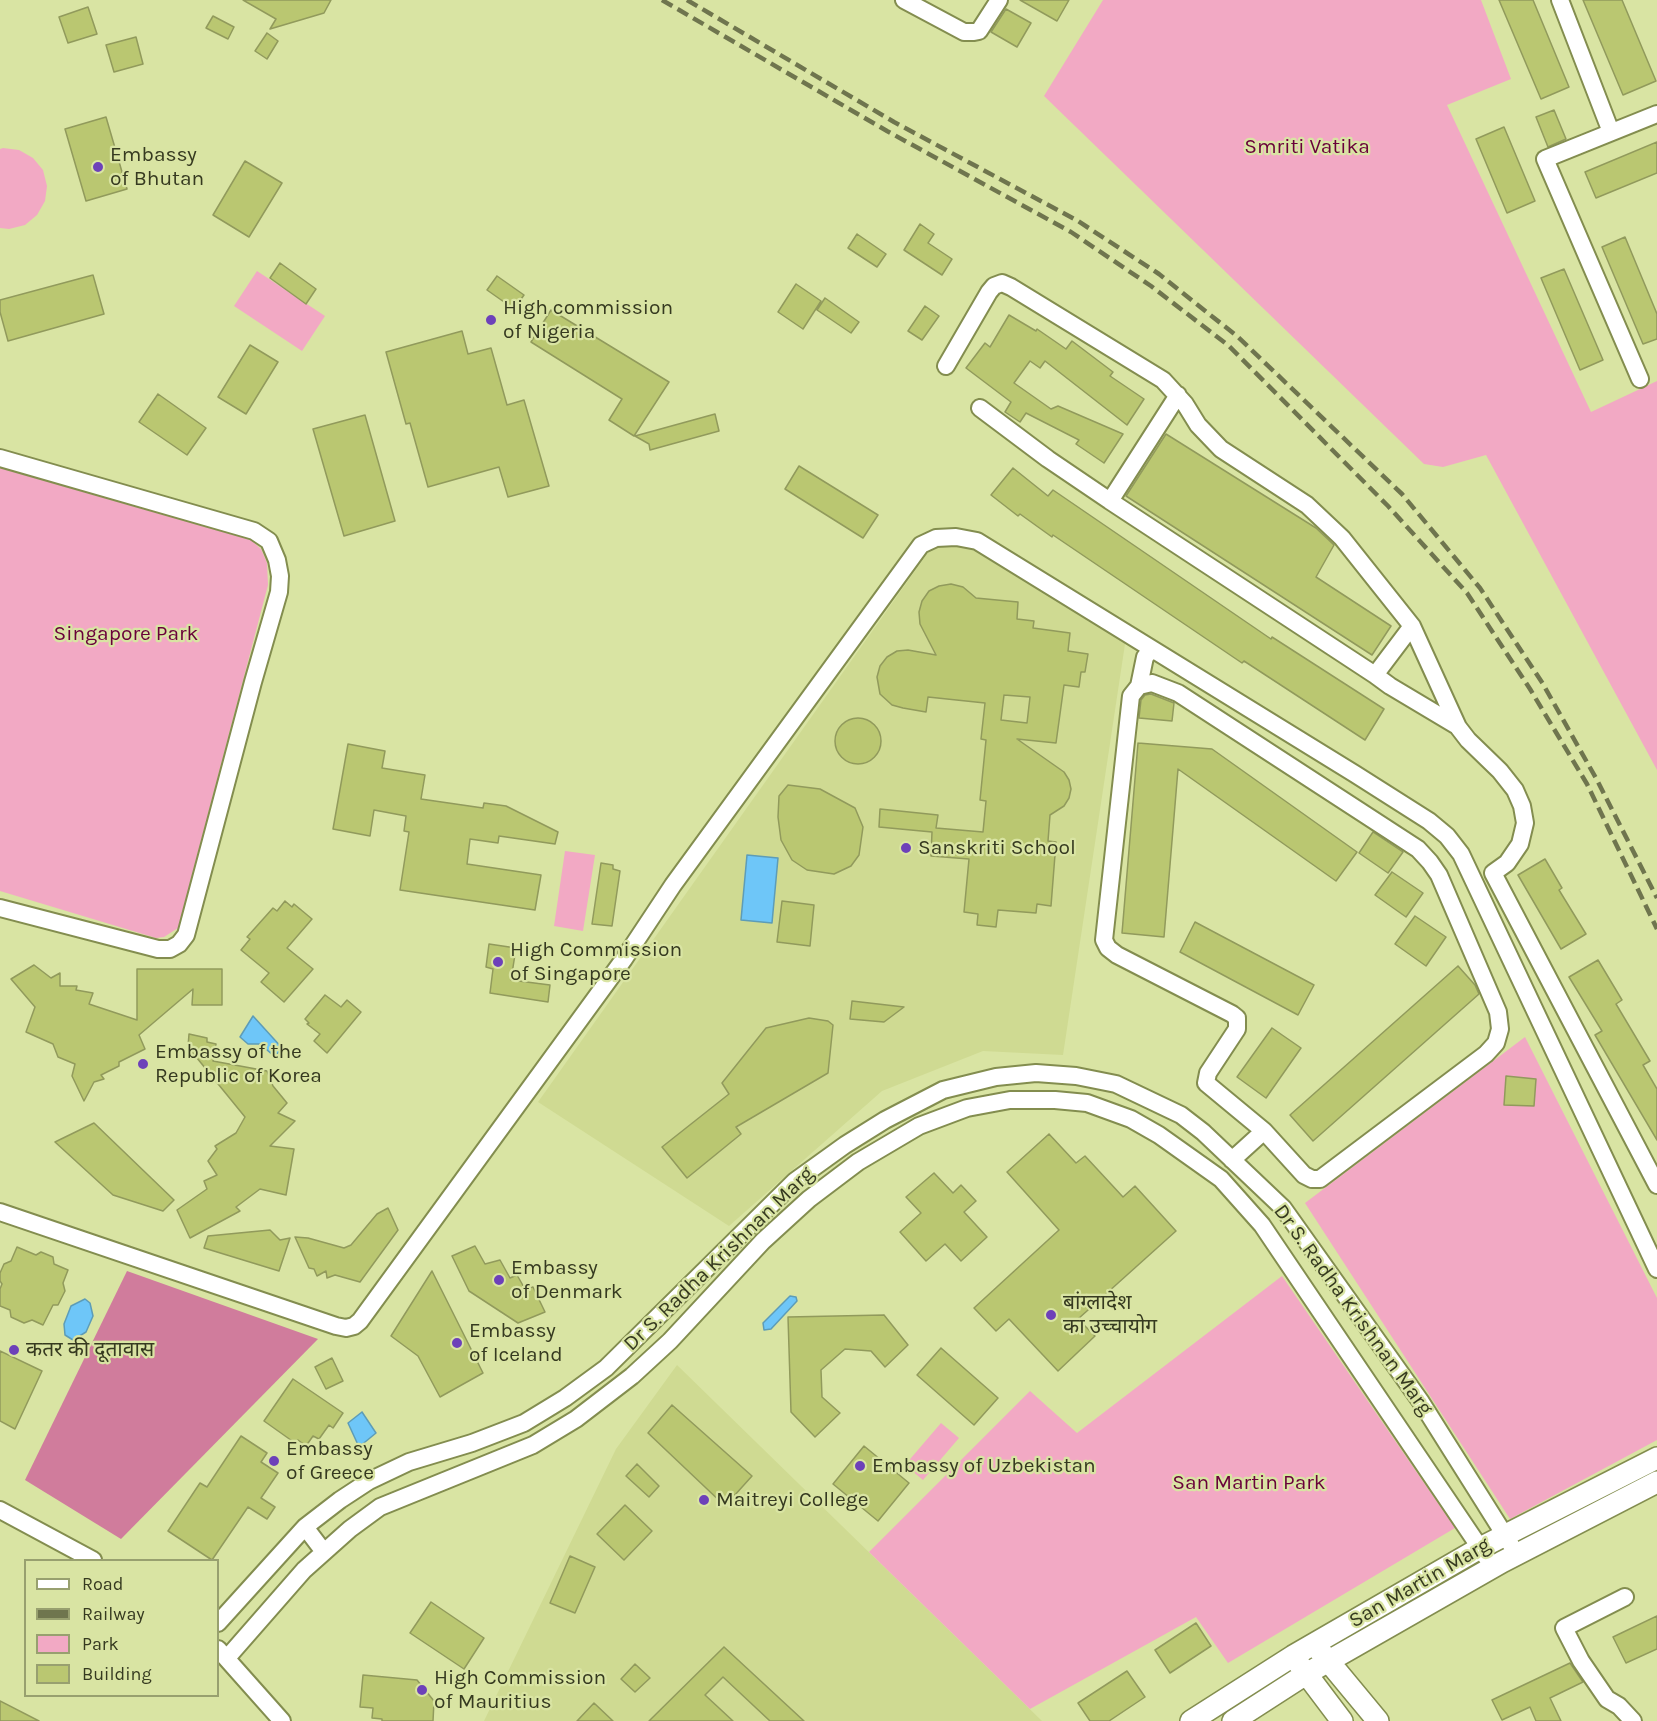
<!DOCTYPE html>
<meta charset="utf-8">
<style>
body{margin:0}
#map{position:relative;width:1657px;height:1721px;overflow:hidden;background:#d9e4a3;font-family:Karla,sans-serif}
canvas{display:block}
.legend{position:absolute;left:24px;top:1559px;width:195px;height:138px;box-sizing:border-box;background:#d9e4a3;border:2px solid #98a06f;margin:0;padding:8px 10px;list-style:none;font-size:18px;color:#363a20}
.legend li{display:flex;align-items:center;gap:12px;height:30px}
.legend b{width:30px;border:2px solid #98a06f}
</style>
<div id="map">
<canvas width="1657" height="1721"></canvas>
<ul class="legend">
<li><b style="height:8px;background:#fff"></b>Road</li>
<li><b style="height:8px;background:#6f754e"></b>Railway</li>
<li><b style="height:16px;background:#f2a9c4"></b>Park</li>
<li><b style="height:16px;background:#bac771"></b>Building</li>
</ul>
</div>
<script>
const context = document.querySelector('canvas').getContext('2d');
context.lineJoin = 'round';
function fillPath(path, color) {
  context.fillStyle = color;
  context.fill(path, 'evenodd');
}
function toPath(rows) {
  const path = new Path2D();
  for (const r of rows) {
    if (r.length === 3) {
      path.moveTo(r[0] + r[2], r[1]);
      path.arc(r[0], r[1], r[2], 0, 2 * Math.PI);
      continue;
    }
    path.moveTo(r[0], r[1]);
    for (let i = 2; i < r.length; i += 2) path.lineTo(r[i], r[i + 1]);
  }
  return path;
}
function trace(path, color, width, dash) {
  context.strokeStyle = color;
  context.lineWidth = width;
  context.lineCap = dash ? 'butt' : 'round';
  context.setLineDash(dash || []);
  context.stroke(path);
}
function label(font, color, halo, rows, align = 'center') {
  context.font = font + ' Karla,"Noto Sans Devanagari",sans-serif';
  context.lineWidth = 4.5;
  context.setLineDash([]);
  context.textBaseline = 'middle';
  context.strokeStyle = halo;
  context.fillStyle = color;
  for (const [text, x, y, turn = 0] of rows) {
    context.save();
    context.translate(x, y);
    context.rotate((+turn || 0) * Math.PI / 180);
    context.textAlign = isNaN(turn) ? turn : align;
    if (halo) context.strokeText(text, 0, 0);
    context.fillText(text, 0, 0);
    context.restore();
  }
}
fillPath(toPath([
 [932,547,968,547,1125,644,1063,1055,983,1051,882,1091,729,1226,538,1102],
 [677,1365,1042,1721,484,1721,616,1449]
]), '#cfda92');
fillPath(toPath([
 [1103,0,1481,0,1511,79,1447,105,1591,412,1657,381,1657,770,1486,455,1443,467,1424,464,1044,96],
 [3,148,19,150,33,158,43,170,47,186,45,201,37,215,25,225,9,229,0,228,0,149],
 [257,271,325,316,302,351,234,306],
 [0,468,251,540,261,549,267,563,268,585,178,928,164,937,156,938,0,891],
 [565,851,595,855,583,931,554,926],
 [1525,1037,1657,1298,1657,1440,1510,1519,1305,1203],
 [1282,1276,1455,1528,1228,1663,1196,1617,1030,1709,869,1552,1030,1391,1077,1433],
 [941,1423,959,1438,923,1480,905,1465]
]), '#f2a9c4');
fillPath(toPath([
 [127,1271,318,1339,121,1539,25,1480]
]), '#d07c9c');
const water = toPath([
 [747,855,778,858,772,923,741,920,747,855],
 [253,1016,283,1049,274,1056,260,1044,248,1044,240,1037,253,1016],
 [790,1296,796,1297,797,1301,771,1329,764,1330,763,1323,790,1296],
 [85,1299,90,1303,93,1316,86,1332,73,1340,65,1335,64,1324,71,1306,85,1299],
 [362,1412,376,1433,359,1447,348,1423,362,1412]
]);
fillPath(water, '#6ec6f8');
trace(water, '#5d9cb7', 1.5);
const building = toPath([
 [243,0,331,0,324,13,270,29,276,19,243,0],
 [1020,0,1069,0,1057,21,1020,0],
 [1499,0,1533,0,1569,87,1541,99,1499,0],
 [1583,0,1622,0,1656,81,1623,95,1583,0],
 [88,7,97,34,68,43,59,17,88,7],
 [1006,9,1031,23,1017,47,991,32,1006,9],
 [213,16,234,27,228,39,206,28,213,16],
 [267,33,278,41,267,59,255,51,267,33],
 [136,37,143,64,114,72,106,45,136,37],
 [1554,110,1566,139,1548,147,1536,117,1554,110],
 [106,117,127,189,86,201,65,129,106,117],
 [1504,127,1535,201,1507,213,1476,139,1504,127],
 [1657,142,1657,173,1596,198,1585,172,1657,142],
 [245,161,282,183,249,237,213,215,245,161],
 [920,224,934,234,928,243,952,259,942,275,904,250,920,224],
 [857,234,886,254,877,267,848,248,857,234],
 [1625,237,1657,314,1657,339,1643,344,1602,247,1625,237],
 [280,263,316,289,306,304,270,278,280,263],
 [1564,269,1603,360,1580,370,1541,278,1564,269],
 [93,275,104,314,8,341,0,312,0,300,93,275],
 [497,276,524,295,514,309,487,290,497,276],
 [796,284,821,301,803,329,778,312,796,284],
 [825,298,859,322,851,333,817,310,825,298],
 [925,306,939,316,922,340,908,331,925,306],
 [551,310,669,382,634,436,609,420,622,399,531,342,551,310],
 [1009,315,1036,331,1037,329,1066,349,1072,341,1113,372,1110,376,1144,399,1127,425,1045,361,1040,368,1030,361,1014,383,1051,409,1058,406,1123,434,1104,463,1076,444,1079,440,1026,413,1020,422,1005,412,1011,402,966,368,985,343,990,347,1009,315],
 [462,331,468,354,491,348,507,405,524,400,549,486,508,497,499,467,428,487,410,423,406,424,386,352,462,331],
 [250,345,278,362,246,414,218,397,250,345],
 [158,394,206,428,187,455,139,422,158,394],
 [715,414,719,431,650,450,649,444,635,436,715,414],
 [365,415,395,521,344,536,313,429,365,415],
 [1166,434,1316,528,1334,545,1316,577,1391,626,1372,655,1126,496,1166,434],
 [799,466,878,515,863,538,785,489,799,466],
 [1013,468,1048,496,1053,490,1271,639,1272,637,1384,709,1365,740,1244,661,1242,663,1053,535,1052,537,1020,514,1018,516,991,495,1013,468],
 [951,584,963,587,976,598,1018,602,1017,619,1034,621,1033,628,1070,633,1068,651,1088,654,1085,672,1081,672,1079,687,1064,685,1056,743,1017,739,1064,772,1069,780,1071,789,1069,798,1064,806,1050,815,1048,841,1056,842,1051,906,1037,904,1036,913,998,910,996,927,977,925,978,914,964,912,969,859,931,856,932,832,879,827,880,809,938,815,936,828,983,832,986,801,980,800,986,740,981,739,985,703,928,697,926,712,903,708,892,705,880,694,877,677,880,666,887,657,897,651,908,650,936,655,920,624,919,612,922,601,929,591,939,586,951,584],
 [1004,695,1030,697,1027,723,1001,720,1004,695],
 [1151,694,1174,703,1172,721,1139,718,1141,700,1145,695,1151,694],
 [858,741,23],
 [1138,743,1212,749,1357,852,1336,881,1178,769,1164,937,1122,933,1138,743],
 [348,744,385,751,382,768,425,775,421,799,483,808,484,803,506,806,558,832,555,844,499,836,498,843,470,839,467,864,541,875,535,910,400,890,409,832,404,831,406,816,374,810,370,836,333,829,348,744],
 [788,785,820,789,855,808,863,827,859,855,851,866,834,874,807,870,792,860,781,840,778,817,779,796,788,785],
 [1373,832,1403,852,1388,873,1359,853,1373,832],
 [1545,859,1562,888,1559,890,1586,934,1561,949,1518,875,1545,859],
 [601,863,613,865,613,869,620,871,612,926,592,924,601,863],
 [1392,872,1423,893,1406,917,1375,895,1392,872],
 [285,901,292,907,294,904,312,919,287,948,313,969,284,1002,261,982,269,973,241,950,250,939,247,937,273,908,277,911,285,901],
 [782,901,814,905,810,946,777,942,782,901],
 [1415,916,1446,937,1426,966,1395,944,1415,916],
 [1195,922,1314,985,1298,1015,1180,952,1195,922],
 [489,944,516,948,511,980,550,985,548,1002,490,993,493,969,486,967,489,944],
 [1598,960,1622,1000,1616,1004,1650,1061,1643,1065,1657,1089,1657,1140,1595,1035,1602,1031,1569,977,1598,960],
 [34,965,51,978,60,973,60,986,77,986,76,990,93,993,89,1004,137,1020,137,969,222,969,222,1005,192,1005,193,989,139,1035,145,1049,119,1062,119,1066,101,1075,104,1079,94,1082,84,1101,72,1076,75,1064,58,1057,53,1044,26,1032,35,1007,11,979,34,965],
 [1458,966,1475,985,1479,994,1313,1141,1290,1115,1458,966],
 [325,995,341,1007,347,1000,361,1012,327,1053,314,1041,320,1034,307,1024,309,1023,305,1019,325,995],
 [852,1001,904,1007,884,1022,850,1019,852,1001],
 [809,1018,828,1021,833,1025,828,1073,736,1127,741,1134,687,1178,662,1147,729,1094,722,1083,766,1028,809,1018],
 [1272,1028,1301,1048,1266,1098,1237,1077,1272,1028],
 [189,1034,207,1038,207,1042,216,1044,213,1061,267,1071,273,1086,287,1103,278,1113,295,1121,270,1146,294,1149,286,1195,260,1189,236,1207,240,1211,190,1238,177,1210,207,1189,204,1181,217,1175,208,1161,217,1149,215,1146,236,1133,245,1117,188,1047,189,1034],
 [1506,1076,1536,1079,1534,1106,1504,1105,1506,1076],
 [94,1123,174,1200,163,1211,113,1195,55,1142,94,1123],
 [1049,1134,1076,1163,1085,1156,1123,1197,1135,1186,1176,1231,1078,1319,1095,1336,1058,1371,1009,1319,996,1331,974,1308,1059,1230,1007,1172,1049,1134],
 [934,1173,953,1193,961,1185,976,1201,964,1212,987,1237,961,1261,945,1244,926,1261,900,1232,921,1213,906,1197,934,1173],
 [388,1208,398,1230,360,1282,335,1275,327,1278,326,1271,317,1276,314,1269,309,1268,295,1237,308,1238,344,1248,351,1245,377,1214,388,1208],
 [270,1230,280,1240,290,1238,279,1271,204,1248,208,1236,270,1230],
 [475,1246,485,1264,500,1260,510,1278,517,1275,525,1289,533,1287,545,1312,518,1323,469,1291,452,1256,475,1246],
 [17,1247,36,1255,41,1252,53,1257,54,1264,68,1270,63,1283,65,1291,58,1305,53,1305,43,1325,32,1320,24,1323,11,1317,10,1310,0,1306,0,1289,2,1284,0,1281,0,1273,4,1264,11,1261,17,1247],
 [432,1271,483,1373,440,1397,418,1356,391,1336,432,1271],
 [884,1315,908,1345,885,1367,871,1351,845,1349,821,1370,822,1397,840,1413,815,1437,791,1412,788,1317,884,1315],
 [941,1348,998,1398,974,1425,917,1375,941,1348],
 [0,1351,42,1371,15,1429,0,1421,0,1351],
 [332,1358,343,1381,326,1389,315,1367,332,1358],
 [293,1379,343,1413,333,1428,329,1425,319,1439,313,1436,306,1446,298,1440,295,1443,264,1421,293,1379],
 [672,1405,752,1476,725,1506,648,1433,672,1405],
 [241,1436,267,1453,261,1462,278,1473,261,1498,275,1507,267,1519,248,1507,212,1560,168,1531,200,1483,207,1487,241,1436],
 [864,1446,909,1483,878,1521,833,1484,864,1446],
 [637,1464,659,1486,649,1497,626,1476,637,1464],
 [625,1505,652,1531,624,1560,597,1534,625,1505],
 [570,1556,595,1567,575,1613,550,1603,570,1556],
 [431,1602,484,1638,464,1669,410,1633,431,1602],
 [1657,1616,1657,1649,1626,1663,1613,1637,1657,1616],
 [1196,1623,1211,1646,1170,1673,1155,1650,1196,1623],
 [724,1647,804,1721,770,1721,723,1677,705,1695,733,1721,649,1721,724,1647],
 [1570,1663,1583,1682,1550,1698,1561,1721,1536,1721,1530,1707,1502,1720,1492,1700,1570,1663],
 [635,1664,650,1678,635,1692,621,1679,635,1664],
 [1127,1671,1145,1697,1109,1721,1090,1721,1078,1703,1127,1671],
 [363,1675,417,1680,434,1701,433,1721,382,1721,382,1719,372,1718,373,1708,360,1707,363,1675],
 [0,1701,39,1721,0,1721,0,1701],
 [594,1703,613,1721,577,1721,594,1703]
]);
fillPath(building, '#bac771');
trace(building, '#919a5c', 1.5);
const minor = toPath([
 [904,0,964,32,974,32,979,31,999,0],
 [1560,0,1611,132],
 [946,366,989,292,994,286,1002,283,1011,287,1163,380,1185,404,1198,425,1221,449,1307,505,1342,538,1412,626,1458,727,1468,740,1500,771,1515,790,1522,806,1525,823,1520,844,1507,863,1493,873,1657,1185],
 [1640,379,1545,159,1657,114],
 [1178,395,1110,501,1375,675],
 [980,408,1048,459,1110,501],
 [0,458,254,531,269,541,277,560,280,576,279,592,253,682,186,935,179,944,170,949,158,949,0,908],
 [1412,626,1375,675,1390,686,1457,726],
 [1152,683,1178,693,1418,849,1430,862,1439,875,1498,1012,1500,1029,1496,1043,1486,1054,1320,1179,1312,1179,1304,1175,1264,1131,1206,1083,1208,1073,1237,1029,1237,1018,1232,1014,1117,955,1108,948,1104,940,1131,696,1139,686,1152,683],
 [1139,686,1145,657,1152,649],
 [1232,1160,1264,1131],
 [0,1212,336,1326,346,1328,354,1326,360,1321,624,959,673,885,921,545,936,538,956,537,977,541,1355,774,1429,821,1447,836,1461,854,1657,1269],
 [0,1510,93,1560],
 [305,1527,324,1552],
 [1625,1597,1564,1628,1581,1661,1607,1699,1619,1706,1633,1721],
 [218,1623,305,1527,340,1500,369,1481,409,1462,472,1443,524,1423,565,1398,606,1368,795,1181,845,1145,885,1120,943,1090,996,1077,1036,1073,1076,1076,1116,1084,1181,1115,1203,1132,1283,1208,1421,1402,1511,1545],
 [218,1649,282,1721],
 [227,1658,304,1570,350,1529,380,1507,533,1445,576,1419,632,1376,670,1341,763,1241,809,1199,858,1162,919,1126,967,1108,1010,1100,1055,1100,1087,1103,1131,1119,1159,1135,1221,1179,1262,1225,1493,1567]
]);
const tertiary = toPath([
 [1320,1651,1378,1721],
 [1299,1664,1342,1721],
 [1191,1721,1293,1656,1480,1548,1657,1458],
 [1233,1721,1306,1674,1502,1562,1657,1482]
]);
trace(minor, '#838d4f', 20);
trace(tertiary, '#838d4f', 24);
trace(minor, '#fff', 16);
trace(tertiary, '#fff', 21);
trace(toPath([
 [662,0,887,131,1071,232,1151,286,1229,346,1388,506,1467,593,1530,689,1587,784,1657,929],
 [687,0,894,122,1078,221,1159,274,1238,337,1402,494,1480,588,1543,684,1597,780,1657,898]
]), '#6f754e', 4.5, [12, 6]);
for (const [x, y, r, color] of [
 [98,167,6,"#6d41b9"],
 [491,320,6,"#6d41b9"],
 [906,848,6,"#6d41b9"],
 [498,962,6,"#6d41b9"],
 [143,1064,6,"#6d41b9"],
 [499,1280,6,"#6d41b9"],
 [1051,1315,6,"#6d41b9"],
 [457,1343,6,"#6d41b9"],
 [14,1350,6,"#6d41b9"],
 [274,1461,6,"#6d41b9"],
 [860,1466,6,"#6d41b9"],
 [704,1500,6,"#6d41b9"],
 [422,1690,6,"#6d41b9"]
]) {
  const dot = new Path2D();
  dot.arc(x, y, r, 0, 2 * Math.PI);
  context.fillStyle = color;
  context.fill(dot);
  trace(dot, '#d9e4a3', 2);
}
label('21px', '#69003a', '#d9e4a3', [
 ["Smriti Vatika",1307,147],
 ["Singapore Park",126,634],
 ["San Martin Park",1249,1483]
]);
label('21px', '#363a20', '#d9e4a3', [
 ["Embassy",110,155],
 ["of Bhutan",110,179],
 ["High commission",503,308],
 ["of Nigeria",503,332],
 ["Sanskriti School",918,848],
 ["High Commission",510,950],
 ["of Singapore",510,974],
 ["Embassy of the",155,1052],
 ["Republic of Korea",155,1076],
 ["Embassy",511,1268],
 ["of Denmark",511,1292],
 ["बांग्लादेश",1063,1303],
 ["का उच्चायोग",1063,1327],
 ["Embassy",469,1331],
 ["of Iceland",469,1355],
 ["कतर की दूतावास",26,1350],
 ["Embassy",286,1449],
 ["of Greece",286,1473],
 ["Embassy of Uzbekistan",872,1466],
 ["Maitreyi College",716,1500],
 ["High Commission",434,1678],
 ["of Mauritius",434,1702]
], 'left');
label('21px', '#363a20', '#d9e4a3', [
 ["Dr S. Radha Krishnan Marg",719,1259,-44],
 ["Dr S. Radha Krishnan Marg",1353,1310,54],
 ["San Martin Marg",1420,1583,-30]
]);
</script>
